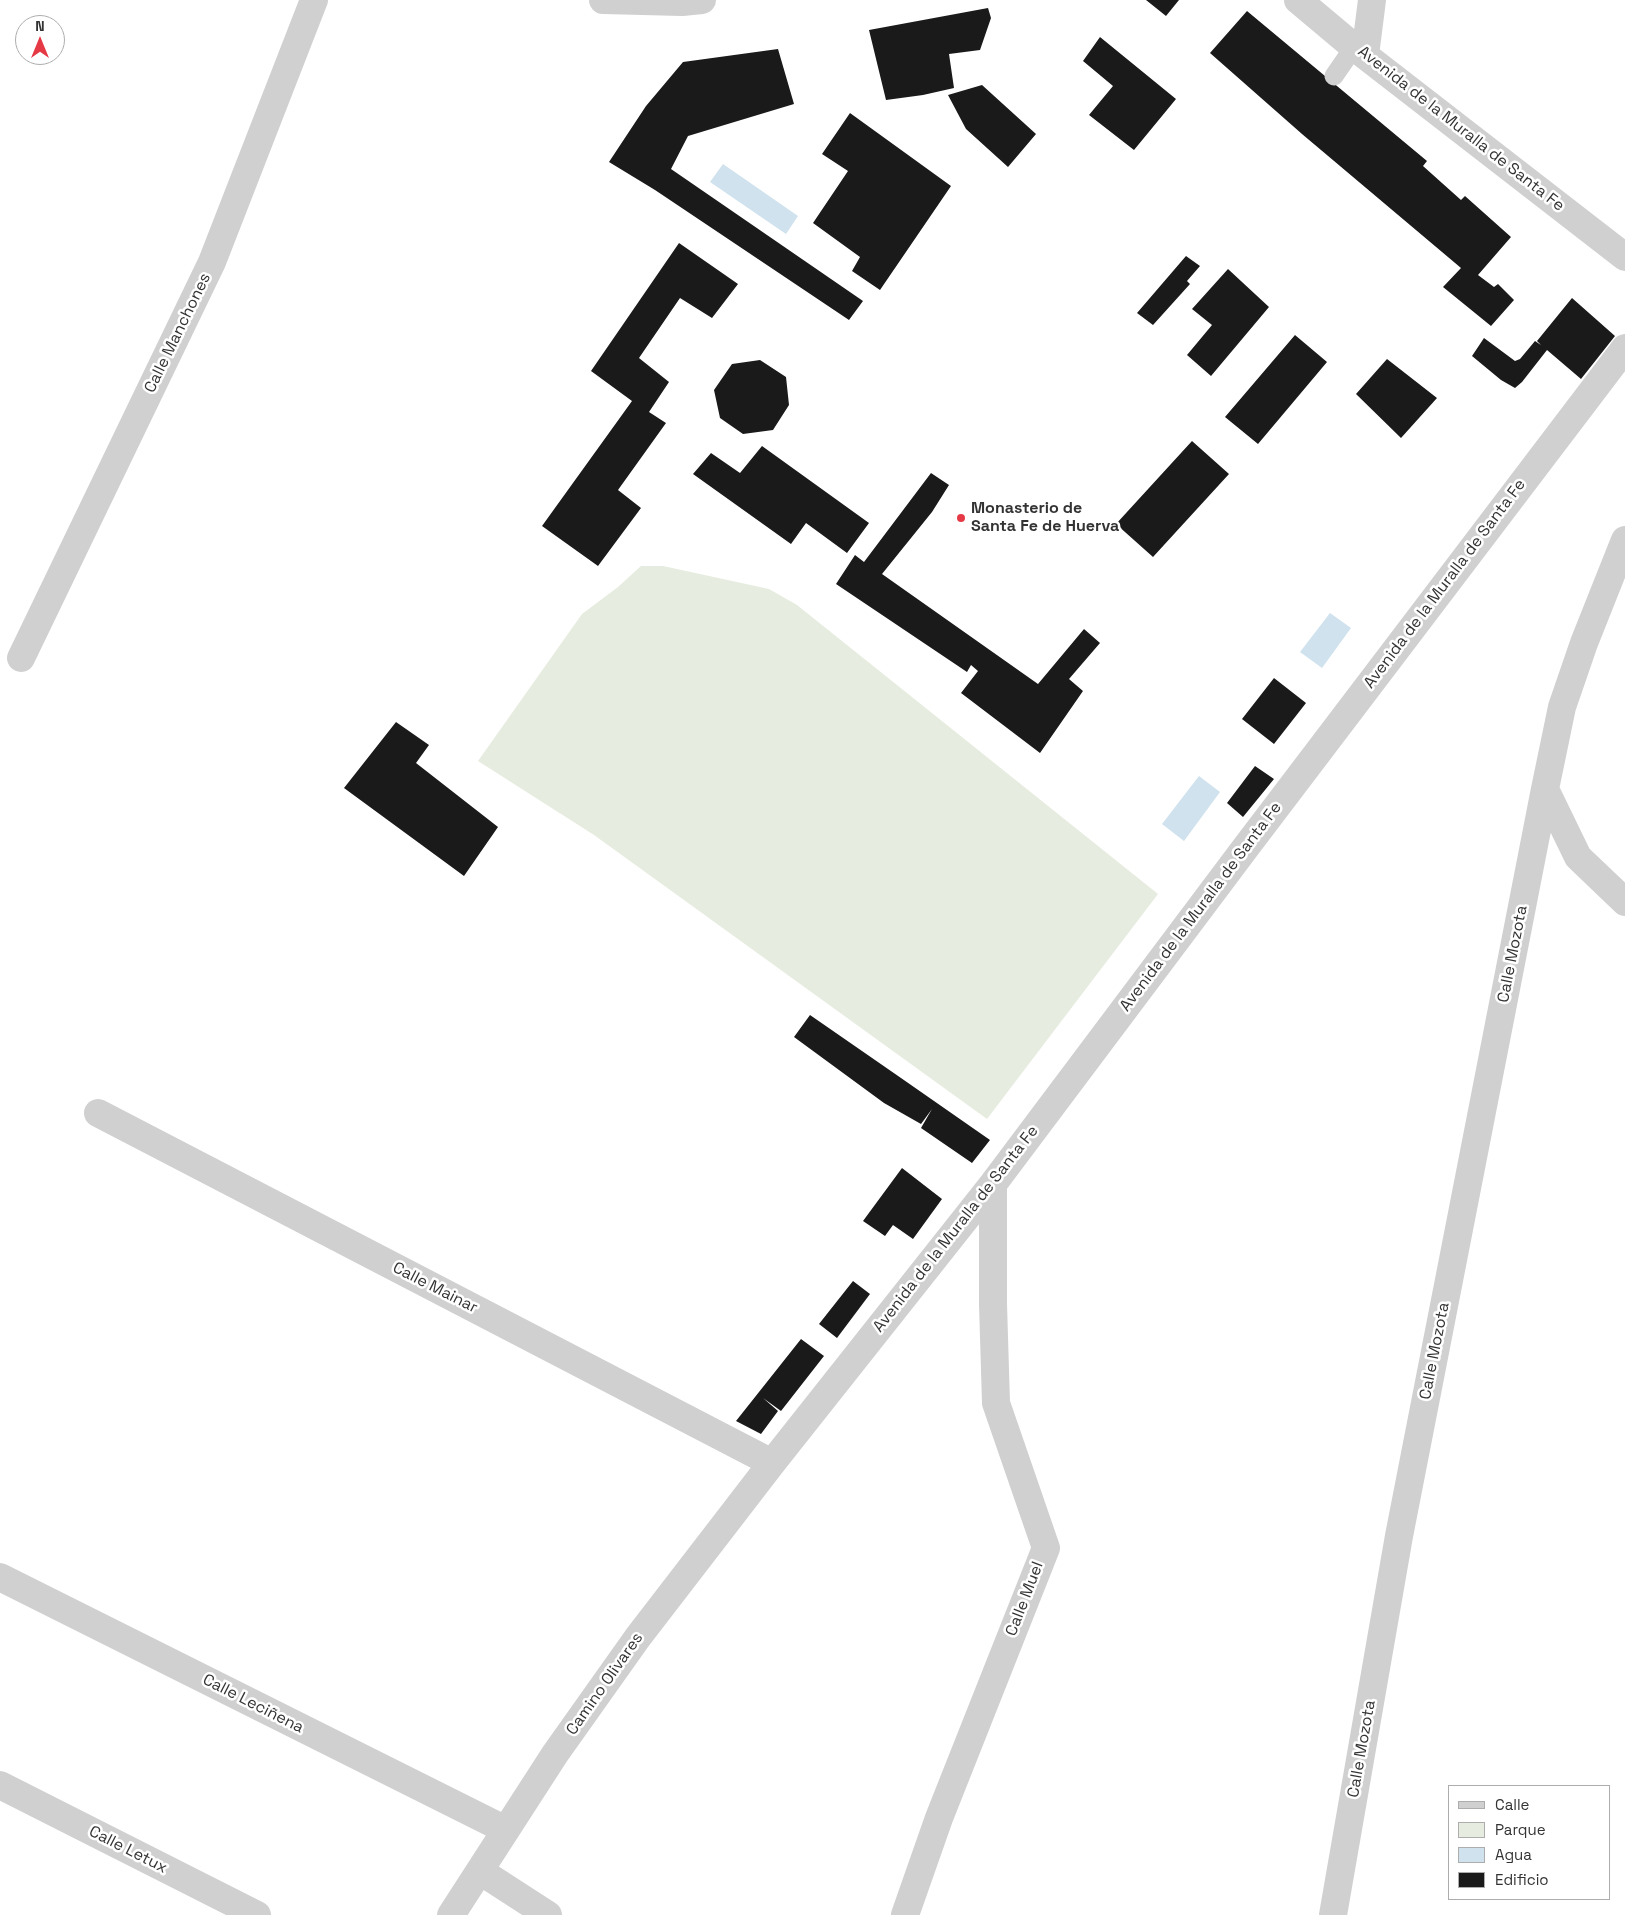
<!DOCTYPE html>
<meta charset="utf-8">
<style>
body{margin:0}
#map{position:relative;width:1625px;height:1915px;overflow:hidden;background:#fff;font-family:"Space Grotesk",sans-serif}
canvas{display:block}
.legend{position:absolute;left:1448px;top:1785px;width:162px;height:115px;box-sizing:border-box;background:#fff;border:1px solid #adadad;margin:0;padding:6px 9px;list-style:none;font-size:15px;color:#333}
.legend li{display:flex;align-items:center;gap:10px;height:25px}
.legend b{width:25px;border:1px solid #adadad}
.north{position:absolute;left:15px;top:15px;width:50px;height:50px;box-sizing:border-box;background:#fff;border:1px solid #adadad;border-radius:50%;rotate:0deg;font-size:14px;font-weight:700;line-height:20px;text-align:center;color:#333}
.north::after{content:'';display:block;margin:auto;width:18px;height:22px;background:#e63946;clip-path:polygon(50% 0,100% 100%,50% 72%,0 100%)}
</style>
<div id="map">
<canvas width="1625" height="1915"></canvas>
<ul class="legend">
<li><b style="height:6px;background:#d0d0d0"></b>Calle</li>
<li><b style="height:14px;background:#e6ecdf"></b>Parque</li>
<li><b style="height:14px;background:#cfe2ee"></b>Agua</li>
<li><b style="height:14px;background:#1a1a1a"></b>Edificio</li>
</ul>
<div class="north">N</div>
</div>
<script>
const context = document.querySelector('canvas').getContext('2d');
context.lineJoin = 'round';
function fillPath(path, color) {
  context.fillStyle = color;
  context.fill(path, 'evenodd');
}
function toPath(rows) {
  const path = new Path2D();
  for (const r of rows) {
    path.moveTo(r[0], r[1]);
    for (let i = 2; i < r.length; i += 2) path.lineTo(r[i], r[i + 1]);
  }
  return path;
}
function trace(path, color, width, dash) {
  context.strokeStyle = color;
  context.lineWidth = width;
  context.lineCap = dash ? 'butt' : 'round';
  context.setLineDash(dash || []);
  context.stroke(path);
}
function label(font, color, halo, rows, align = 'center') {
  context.font = font + ' "Space Grotesk",sans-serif';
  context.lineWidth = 5;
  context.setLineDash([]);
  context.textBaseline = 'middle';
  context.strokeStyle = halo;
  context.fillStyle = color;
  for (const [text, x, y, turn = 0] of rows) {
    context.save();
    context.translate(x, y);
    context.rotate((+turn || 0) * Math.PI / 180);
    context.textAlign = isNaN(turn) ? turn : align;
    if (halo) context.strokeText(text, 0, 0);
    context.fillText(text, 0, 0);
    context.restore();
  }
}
fillPath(toPath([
 [641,566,663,566,769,589,797,605,1158,894,987,1119,594,835,478,761,582,614,618,587]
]), '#e6ecdf');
fillPath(toPath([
 [723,164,798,216,786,234,710,182],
 [1330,613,1351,628,1322,668,1300,652],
 [1199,776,1220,792,1184,841,1162,824]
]), '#cfe2ee');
fillPath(toPath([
 [1146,0,1179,0,1166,16],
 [988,8,991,18,980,50,949,54,954,88,923,95,886,100,869,30],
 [1247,11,1427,161,1423,166,1461,200,1465,196,1511,237,1478,275,1494,287,1498,284,1514,300,1491,326,1443,287,1461,268,1302,134,1210,53],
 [1100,37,1176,99,1134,150,1089,115,1113,86,1083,61],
 [778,49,794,104,688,136,671,169,863,301,849,320,655,190,609,162,646,106,683,62],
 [982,85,1036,134,1008,167,966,129,948,95],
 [850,113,951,186,880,290,852,271,860,257,813,223,848,171,822,154],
 [679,243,738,284,712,318,680,298,639,358,669,382,649,412,666,423,618,490,641,508,598,566,542,526,632,401,591,371],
 [1186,256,1200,266,1187,281,1190,284,1153,325,1137,313],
 [1228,269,1269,307,1211,376,1187,355,1212,325,1192,309],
 [1572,298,1615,336,1581,379,1547,350,1522,382,1515,388,1501,380,1472,356,1484,338,1515,361,1520,359,1535,341,1541,345,1537,341],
 [1295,335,1327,362,1258,444,1225,417],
 [1387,359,1437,398,1401,438,1356,394],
 [760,360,786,377,789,405,773,430,743,434,720,418,714,390,732,364],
 [1192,441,1229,474,1153,557,1116,524],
 [762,446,869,523,847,553,806,523,791,544,693,474,711,453,740,473],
 [931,473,949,485,932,512,882,574,1038,684,1084,629,1100,643,1069,679,1083,691,1040,753,961,693,978,671,971,665,967,672,836,584,855,555,864,562],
 [1274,678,1306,703,1274,744,1242,719],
 [396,722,429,745,416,763,498,827,464,876,344,788],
 [1255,766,1274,779,1243,817,1227,803],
 [810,1015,901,1078,990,1140,972,1163,921,1128,932,1109,921,1124,884,1103,794,1037],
 [902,1168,942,1199,913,1239,893,1225,885,1236,863,1221],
 [853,1281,870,1294,837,1338,819,1324],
 [801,1339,824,1356,781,1411,763,1398,778,1411,761,1434,736,1421]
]), '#1a1a1a');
trace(toPath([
 [1334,76,1354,47]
]), '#d0d0d0', 19);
trace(toPath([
 [603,0,682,2,702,0],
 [1298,0,1354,47,1625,257],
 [1365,55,1372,0],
 [1625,540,1584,643,1562,707,1545,789,1578,857,1625,902],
 [21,658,212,262,314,0],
 [98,1113,772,1463],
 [0,1577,506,1830],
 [0,1785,257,1915],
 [480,1871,548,1915],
 [451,1915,555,1754,638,1637,772,1463,993,1184,1246,847,1625,348],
 [905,1915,939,1818,1046,1548,996,1403,993,1304,993,1184],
 [1333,1915,1399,1536,1545,789]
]), '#d0d0d0', 28);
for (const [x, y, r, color] of [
 [961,518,5,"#e63946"]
]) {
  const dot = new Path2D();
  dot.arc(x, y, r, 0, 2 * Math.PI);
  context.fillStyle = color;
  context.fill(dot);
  trace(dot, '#fff', 2);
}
label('16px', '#333', '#fff', [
 ["Avenida de la Muralla de Santa Fe",1461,129,38],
 ["Calle Manchones",178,333,-64],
 ["Avenida de la Muralla de Santa Fe",1445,584,-53],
 ["Avenida de la Muralla de Santa Fe",1201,907,-53],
 ["Calle Mozota",1513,954,-79],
 ["Avenida de la Muralla de Santa Fe",956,1229,-52],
 ["Calle Mainar",435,1288,27],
 ["Calle Mozota",1435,1351,-79],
 ["Calle Muel",1025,1599,-69],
 ["Camino Olivares",605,1684,-55],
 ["Calle Leciñena",253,1704,27],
 ["Calle Mozota",1362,1749,-80],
 ["Calle Letux",128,1850,27]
]);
label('bold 16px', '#333', '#fff', [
 ["Monasterio de",971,509],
 ["Santa Fe de Huerva",971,527]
], 'left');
</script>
